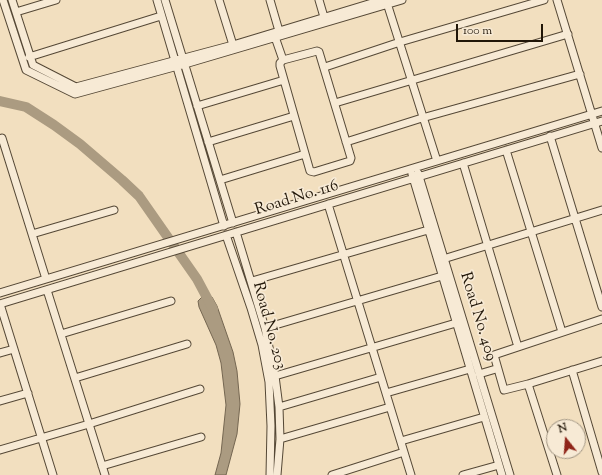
<!DOCTYPE html>
<style>
body{margin:0}
#map{position:relative;width:602px;height:475px;overflow:hidden;background:#f2dfbf;font-family:"Sorts Mill Goudy",serif}
canvas{display:block}
.north{position:absolute;left:546px;top:419px;width:40px;height:40px;box-sizing:border-box;background:#f7ead5;border:1px solid #a19583;border-radius:50%;rotate:343deg;font-size:11px;font-weight:700;line-height:16px;text-align:center;color:#211608}
.north::after{content:'';display:block;margin:auto;width:14px;height:18px;background:#8f2418;clip-path:polygon(50% 0,100% 100%,50% 72%,0 100%)}
.scale{position:absolute;left:456px;top:24px;width:87px;height:18px;box-sizing:border-box;border:2px solid #211608;border-top:0;padding-left:5px;font-size:12px;line-height:14px;white-space:nowrap;color:#211608;-webkit-text-stroke:3px #f7ead5;paint-order:stroke}
</style>
<div id="map">
<canvas width="602" height="475"></canvas>
<div class="north">N</div>
<div class="scale">100 m</div>
</div>
<script>
const context = document.querySelector('canvas').getContext('2d');
context.lineJoin = 'round';
function fillPath(path, color) {
  context.fillStyle = color;
  context.fill(path, 'evenodd');
}
function toPath(rows) {
  const path = new Path2D();
  for (const r of rows) {
    path.moveTo(r[0], r[1]);
    for (let i = 2; i < r.length; i += 2) path.lineTo(r[i], r[i + 1]);
  }
  return path;
}
function trace(path, color, width, dash) {
  context.strokeStyle = color;
  context.lineWidth = width;
  context.lineCap = dash ? 'butt' : 'round';
  context.setLineDash(dash || []);
  context.stroke(path);
}
function label(font, color, halo, rows, align = 'center') {
  context.font = font + ' "Sorts Mill Goudy",serif';
  context.lineWidth = 3.5;
  context.setLineDash([]);
  context.textBaseline = 'middle';
  context.strokeStyle = halo;
  context.fillStyle = color;
  for (const [text, x, y, turn = 0] of rows) {
    context.save();
    context.translate(x, y);
    context.rotate((+turn || 0) * Math.PI / 180);
    context.textAlign = isNaN(turn) ? turn : align;
    if (halo) context.strokeText(text, 0, 0);
    context.fillText(text, 0, 0);
    context.restore();
  }
}
const water = toPath([
 [202,297,212,297,217,306,233,352,237,371,240,404,237,434,226,475,215,475,221,453,226,405,221,363,216,345,199,307,198,301,202,297]
]);
fillPath(water, '#ab9b81');
trace(water, '#746651', 1);
trace(toPath([
 [0,101,26,107,54,125,80,144,122,180,139,196,197,279,213,309]
]), '#ab9b81', 10);
const minor = toPath([
 [3,0,26,70,75,94,185,64,402,0],
 [12,0,33,65,76,87,233,45,382,0],
 [157,0,224,226],
 [165,0,233,223],
 [219,0,233,45],
 [270,0,279,31],
 [319,0,324,17],
 [386,0,437,161],
 [557,0,602,148],
 [16,12,56,0],
 [275,37,283,60,280,63,280,66,310,171,314,172,350,161,351,158,319,52,317,51,283,60],
 [29,57,161,16],
 [325,67,400,42,544,0],
 [335,103,568,34],
 [197,106,284,80],
 [550,136,602,307],
 [2,138,46,279],
 [208,142,294,116],
 [346,142,422,118,580,74],
 [506,150,562,332],
 [463,163,518,347],
 [418,173,510,475],
 [412,174,502,475],
 [220,180,305,154],
 [328,204,411,475],
 [236,232,265,328,275,376,279,407,280,439,277,475],
 [32,234,114,210],
 [226,235,251,308,262,345,269,382,271,426,270,475],
 [440,260,602,210],
 [252,281,428,230],
 [47,290,89,424,200,389],
 [0,293,602,111],
 [0,304,602,121],
 [0,304,53,475],
 [265,328,442,276],
 [61,334,171,301],
 [0,353,14,349],
 [572,370,602,472],
 [479,374,496,369],
 [275,376,456,323],
 [75,378,187,344],
 [528,384,504,390,494,355,602,319],
 [386,393,470,369],
 [0,401,28,393],
 [279,407,381,377],
 [280,439,390,407],
 [401,441,484,417],
 [0,450,89,424,105,475],
 [102,466,201,437],
 [332,475,404,452],
 [463,475,499,465],
 [557,475,528,384,602,361]
]);
trace(minor, '#554836', 9);
trace(minor, '#f7ead5', 7);
label('16px', '#211608', '#f7ead5', [
 ["Road No. 116",297,199,-17],
 ["Road No. 409",477,317,73],
 ["Road No. 203",268,326,75]
]);
</script>
